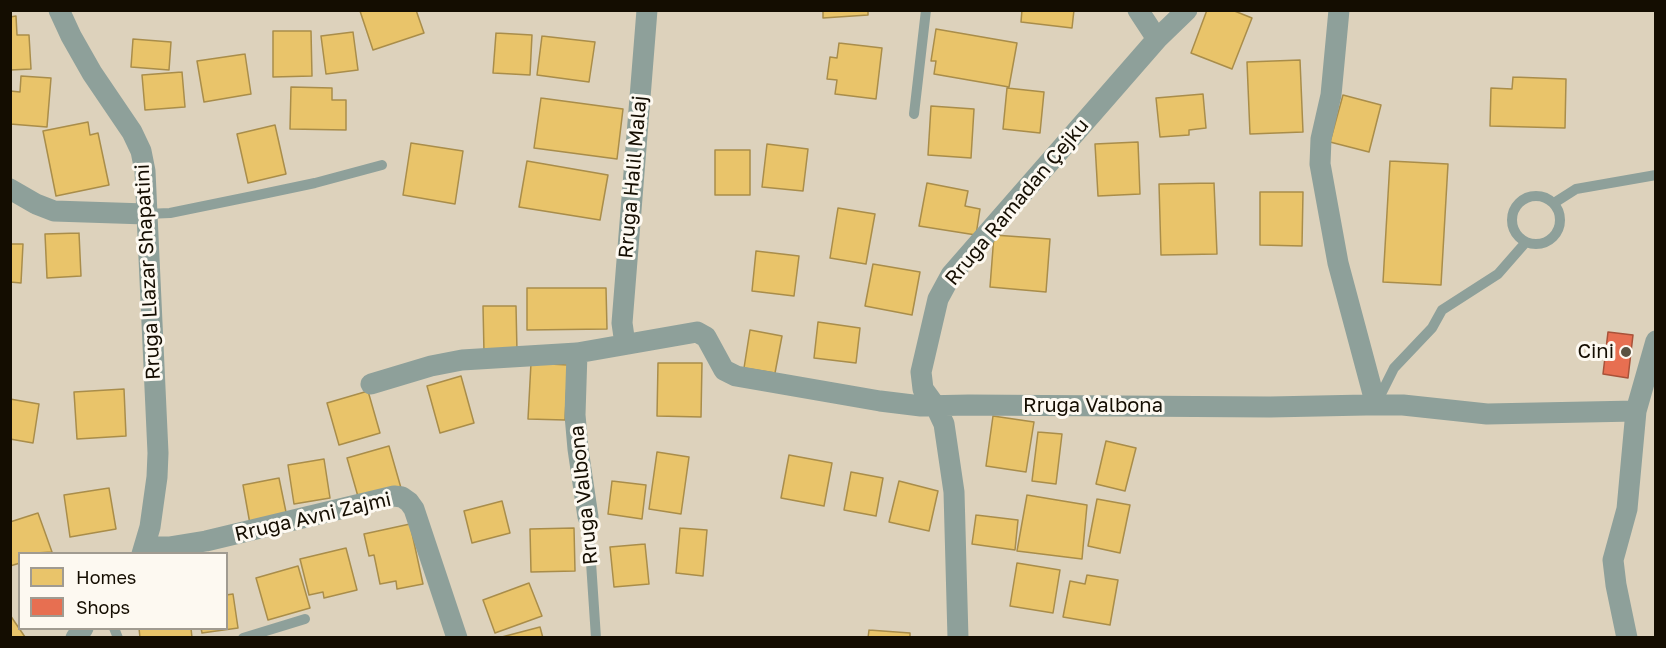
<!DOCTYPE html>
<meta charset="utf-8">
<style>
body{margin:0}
#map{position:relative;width:1666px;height:648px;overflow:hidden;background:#ddd2bc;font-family:"Golos Text",sans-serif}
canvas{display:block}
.frame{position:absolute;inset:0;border:12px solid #140d01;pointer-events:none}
.legend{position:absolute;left:18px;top:552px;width:210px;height:78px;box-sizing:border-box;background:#fdf9f1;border:2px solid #a09b91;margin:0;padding:8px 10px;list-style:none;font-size:18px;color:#140d01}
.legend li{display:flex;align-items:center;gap:12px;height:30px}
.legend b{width:30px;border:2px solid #a09b91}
</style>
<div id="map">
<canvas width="1666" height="648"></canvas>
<div class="frame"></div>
<ul class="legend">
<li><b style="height:16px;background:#e9c46a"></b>Homes</li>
<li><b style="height:16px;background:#e76f51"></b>Shops</li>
</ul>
</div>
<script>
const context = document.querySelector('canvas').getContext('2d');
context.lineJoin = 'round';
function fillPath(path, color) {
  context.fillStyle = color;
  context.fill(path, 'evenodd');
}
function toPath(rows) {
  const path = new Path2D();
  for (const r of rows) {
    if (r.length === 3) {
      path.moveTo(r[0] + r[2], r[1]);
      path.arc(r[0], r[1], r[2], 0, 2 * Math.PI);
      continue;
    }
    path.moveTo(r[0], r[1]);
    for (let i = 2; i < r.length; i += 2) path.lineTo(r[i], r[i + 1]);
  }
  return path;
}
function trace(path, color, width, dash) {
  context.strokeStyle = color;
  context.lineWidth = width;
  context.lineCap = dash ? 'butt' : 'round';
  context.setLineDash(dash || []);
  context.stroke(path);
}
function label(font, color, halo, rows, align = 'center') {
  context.font = font + ' "Golos Text",sans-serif';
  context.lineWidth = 6;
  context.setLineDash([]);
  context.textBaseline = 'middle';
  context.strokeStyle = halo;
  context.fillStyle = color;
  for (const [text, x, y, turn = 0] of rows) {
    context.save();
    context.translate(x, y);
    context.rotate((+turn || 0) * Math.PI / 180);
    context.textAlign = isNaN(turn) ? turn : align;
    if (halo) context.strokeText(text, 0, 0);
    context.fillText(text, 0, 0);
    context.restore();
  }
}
const homes = toPath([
 [416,10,424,33,373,50,360,11,416,10],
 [823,10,868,10,868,15,823,18,823,10],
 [1022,10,1074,10,1072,28,1021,22,1022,10],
 [1207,10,1232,10,1252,18,1232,69,1191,53,1207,10],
 [16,16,17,35,29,35,31,69,10,70,10,17,16,16],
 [936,29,1017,43,1009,87,934,74,936,61,931,61,936,29],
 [273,31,311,31,312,76,273,77,273,31],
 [353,32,358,70,326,74,321,36,353,32],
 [496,33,532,35,530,75,493,73,496,33],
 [542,36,595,42,589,82,537,75,542,36],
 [133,39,171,42,169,70,131,67,133,39],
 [839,43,882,48,876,99,835,94,837,80,827,79,830,57,837,58,839,43],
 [245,54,251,94,204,102,197,61,245,54],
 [1300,60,1303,132,1250,134,1247,62,1300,60],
 [182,72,185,107,145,110,142,75,182,72],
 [21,76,51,78,47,127,10,124,10,91,20,92,21,76],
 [1513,77,1566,79,1565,128,1490,126,1491,88,1512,89,1513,77],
 [291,87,332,88,332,100,346,100,346,130,290,129,291,87],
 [1007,88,1044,92,1040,133,1003,129,1007,88],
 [1203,94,1206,128,1189,130,1189,135,1160,137,1156,98,1203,94],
 [1343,95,1381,105,1369,152,1330,142,1343,95],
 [541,98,623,109,617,159,534,148,541,98],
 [931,106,974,109,971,158,928,155,931,106],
 [88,122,90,135,98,133,109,185,56,196,43,131,88,122],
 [275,125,286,174,248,183,237,134,275,125],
 [1138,142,1140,194,1098,196,1095,144,1138,142],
 [411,143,463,151,455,204,403,195,411,143],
 [767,144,808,149,803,191,762,187,767,144],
 [715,150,750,150,750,195,715,195,715,150],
 [527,161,608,175,600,220,519,207,527,161],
 [1390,161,1448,164,1441,285,1383,282,1390,161],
 [927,183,968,191,965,206,980,209,976,235,919,226,927,183],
 [1214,183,1217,254,1161,255,1159,184,1214,183],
 [1260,192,1303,192,1302,246,1260,245,1260,192],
 [838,208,875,214,866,264,830,258,838,208],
 [79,233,81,276,47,278,45,234,79,233],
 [994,235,1050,239,1046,292,990,287,994,235],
 [10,244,23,244,21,283,10,282,10,244],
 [756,251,799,256,794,296,752,291,756,251],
 [873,264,920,272,912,315,865,306,873,264],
 [527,288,606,288,607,329,527,330,527,288],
 [483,306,516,306,517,352,484,353,483,306],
 [818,322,860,328,856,363,814,358,818,322],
 [750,330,782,336,775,373,744,368,750,330],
 [531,363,568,365,565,420,528,419,531,363],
 [658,363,702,363,701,417,657,416,658,363],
 [461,376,474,423,440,433,427,386,461,376],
 [124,389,126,436,77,439,74,392,124,389],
 [368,391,380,433,339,445,327,403,368,391],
 [10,399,39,404,33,443,10,439,10,399],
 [993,416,1034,422,1026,472,986,466,993,416],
 [1038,432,1062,434,1056,484,1032,481,1038,432],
 [1106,441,1136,448,1125,491,1096,484,1106,441],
 [389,446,401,488,359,500,347,458,389,446],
 [657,452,689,457,681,514,649,509,657,452],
 [789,455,832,463,824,506,781,498,789,455],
 [324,459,330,498,294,504,288,465,324,459],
 [851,472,883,478,876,516,844,510,851,472],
 [279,478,287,517,250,524,243,485,279,478],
 [612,481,646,485,642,519,608,514,612,481],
 [899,481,938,491,929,531,889,522,899,481],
 [109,488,116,529,70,537,64,495,109,488],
 [1027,495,1087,505,1082,559,1017,551,1027,495],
 [1097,499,1130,505,1120,553,1088,546,1097,499],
 [502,501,510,533,472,543,464,511,502,501],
 [38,513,52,552,20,554,20,563,10,566,10,522,38,513],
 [976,515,1018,520,1015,550,972,544,976,515],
 [410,524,423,584,397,589,396,581,380,584,374,555,369,556,364,534,410,524],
 [574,528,575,571,531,572,530,529,574,528],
 [680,528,707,530,703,576,676,573,680,528],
 [645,544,649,584,614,587,610,547,645,544],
 [346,548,357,590,324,598,323,592,309,595,300,559,346,548],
 [1017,563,1060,570,1053,613,1010,606,1017,563],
 [298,566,310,608,268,620,256,578,298,566],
 [1087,575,1118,580,1110,625,1063,617,1070,581,1085,584,1087,575],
 [529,583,542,616,495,633,483,600,529,583],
 [233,594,238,628,202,633,201,628,226,628,226,595,233,594],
 [10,615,25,637,25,638,10,638,10,615],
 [540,627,543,638,498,638,540,627],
 [139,628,191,628,192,638,140,638,139,628],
 [869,630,910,633,910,638,868,638,869,630]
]);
fillPath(homes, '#e9c46a');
trace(homes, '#a98d4a', 1.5);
const shops = toPath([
 [1608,332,1633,335,1628,378,1603,374,1608,332]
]);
fillPath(shops, '#e76f51');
trace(shops, '#a85239', 1.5);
trace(toPath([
 [914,114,926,10],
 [1536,220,24],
 [1554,203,1576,189,1656,175],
 [146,214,170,213,258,195,315,183,382,165],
 [1378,400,1394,368,1432,328,1442,310,1498,274,1526,242],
 [588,517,596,638],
 [114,628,118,638],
 [243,638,305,619]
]), '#8ea09a', 10);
trace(toPath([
 [59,10,71,36,92,73,132,132,141,151,145,171,158,453,157,477,150,527,142,554],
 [1138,10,1157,39],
 [1339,10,1331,95,1321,139,1320,164,1338,263,1376,405],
 [10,189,36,204,54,211,146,214],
 [625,344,622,323,647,10],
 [577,353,575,415,578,449,588,517],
 [371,384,431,366,462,360,577,353,697,332,706,337,724,370,736,376,880,401,921,406,969,405,1270,407,1366,405,1403,405,1487,414,1636,411],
 [145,547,169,547,206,541,394,496,402,497,409,502,414,509,457,638],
 [76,638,83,628],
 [958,638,954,492,944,424,936,407,923,389,921,372,938,299,951,275,1157,39,1187,10],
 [1627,638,1616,585,1613,560,1627,509,1636,411,1656,341]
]), '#8ea09a', 21);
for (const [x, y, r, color] of [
 [1626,352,6,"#5a5242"]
]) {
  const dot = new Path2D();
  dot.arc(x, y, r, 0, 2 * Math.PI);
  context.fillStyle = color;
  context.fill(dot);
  trace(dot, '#fdf9f1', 2);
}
label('20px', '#140d01', '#fdf9f1', [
 ["Rruga Halil Malaj",633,177,-85],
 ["Rruga Ramadan Çejku",1017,202,-50],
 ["Rruga Llazar Shapatini",148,272,-93],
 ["Rruga Valbona",1093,406],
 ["Rruga Valbona",584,495,-96],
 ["Rruga Avni Zajmi",313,517,-13]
]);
label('20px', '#140d01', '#fdf9f1', [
 ["Cini",1614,352]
], 'right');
</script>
